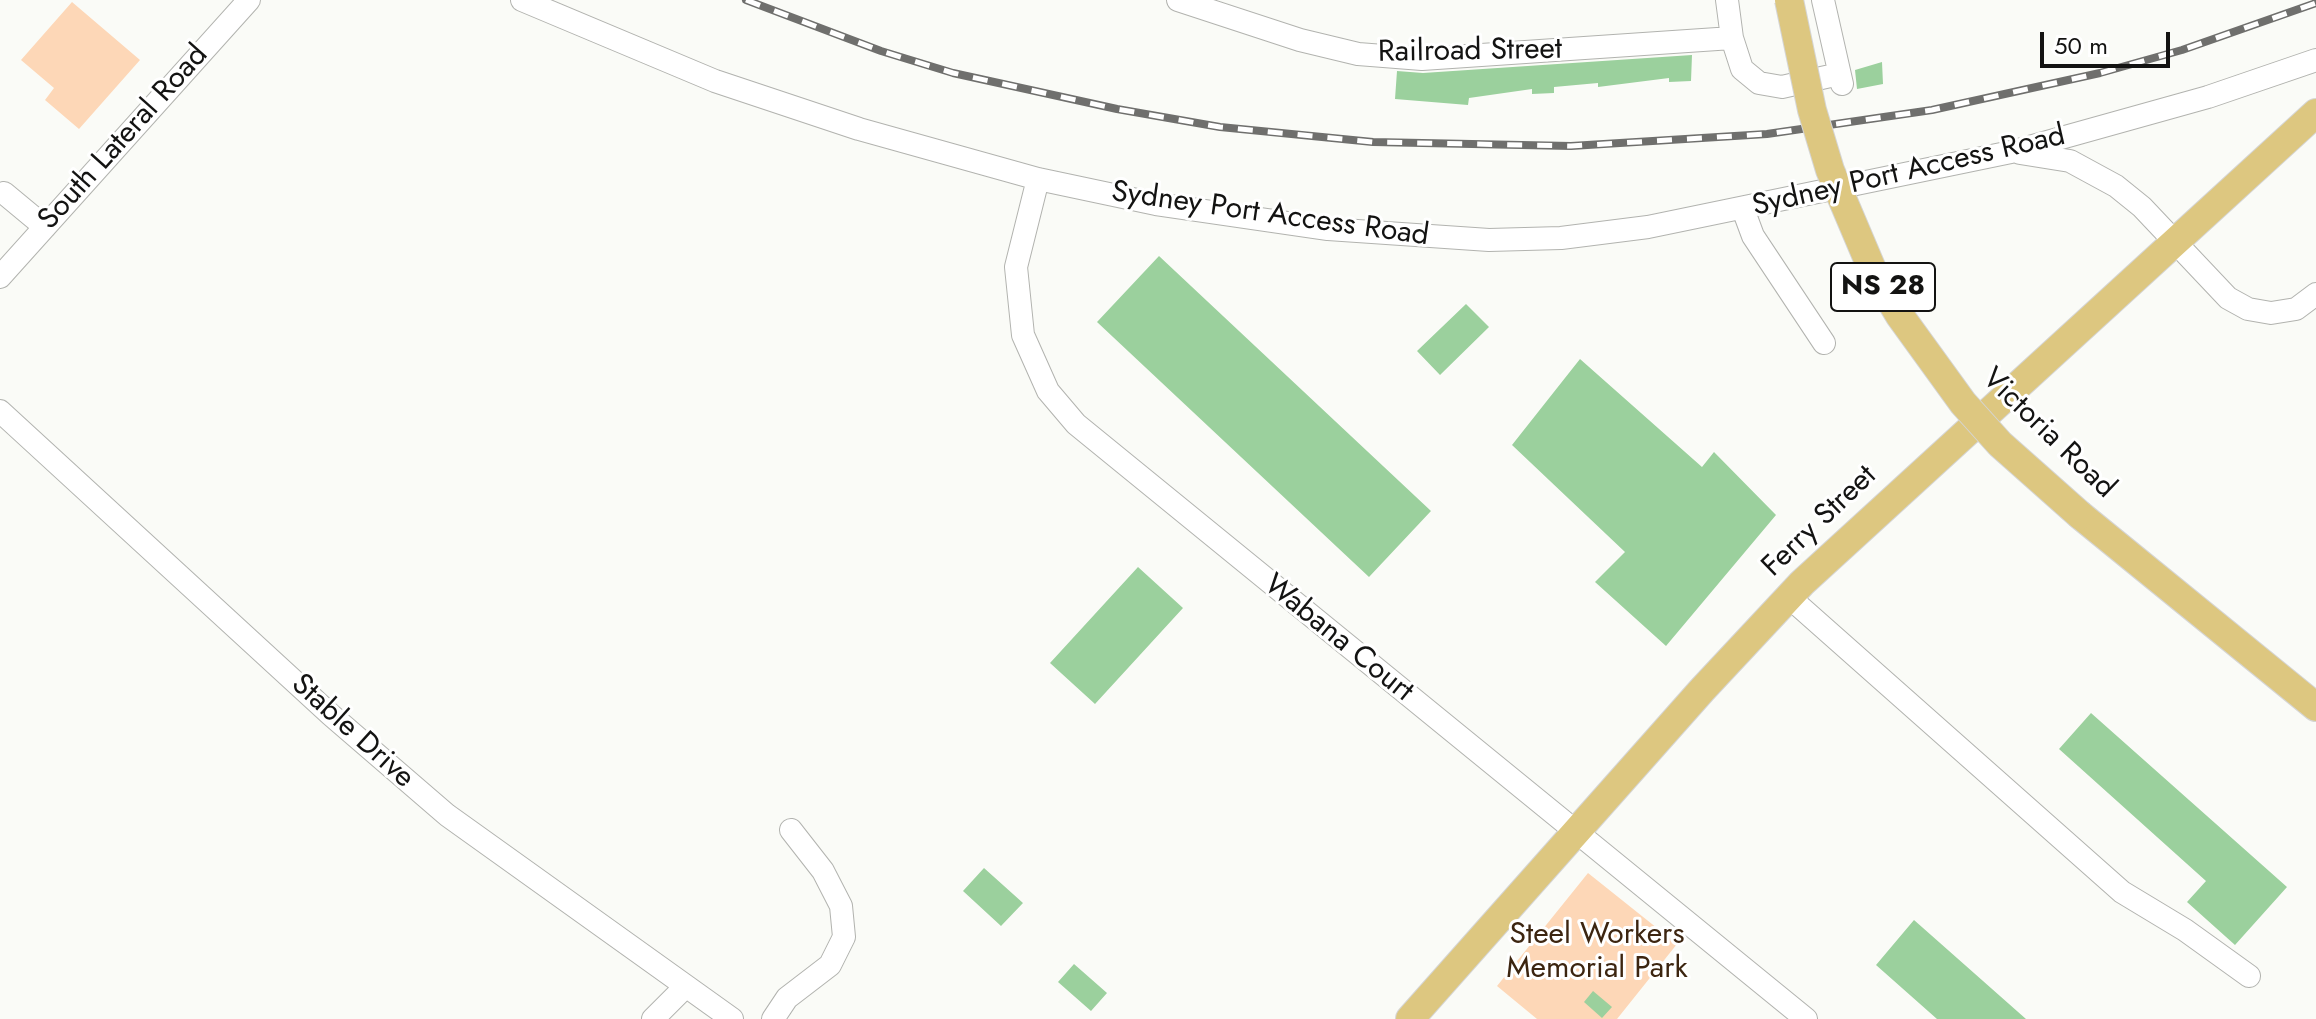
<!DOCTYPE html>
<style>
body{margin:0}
#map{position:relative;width:2316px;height:1019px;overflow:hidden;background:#fafbf7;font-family:Jost,sans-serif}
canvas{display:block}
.scale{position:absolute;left:2040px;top:32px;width:130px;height:36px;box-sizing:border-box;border:4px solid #131312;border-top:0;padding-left:10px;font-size:24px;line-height:28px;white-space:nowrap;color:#131312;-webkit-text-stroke:6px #fff;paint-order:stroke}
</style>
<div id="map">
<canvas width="2316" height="1019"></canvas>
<div class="scale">50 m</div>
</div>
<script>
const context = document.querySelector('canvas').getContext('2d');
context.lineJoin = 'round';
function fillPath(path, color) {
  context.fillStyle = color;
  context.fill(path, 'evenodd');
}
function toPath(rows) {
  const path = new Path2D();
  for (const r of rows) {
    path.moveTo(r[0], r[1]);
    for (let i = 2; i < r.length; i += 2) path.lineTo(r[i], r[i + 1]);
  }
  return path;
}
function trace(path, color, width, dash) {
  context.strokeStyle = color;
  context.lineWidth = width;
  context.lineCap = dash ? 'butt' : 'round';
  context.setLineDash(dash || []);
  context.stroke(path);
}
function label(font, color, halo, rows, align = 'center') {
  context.font = font + ' Jost,sans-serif';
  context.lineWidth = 6;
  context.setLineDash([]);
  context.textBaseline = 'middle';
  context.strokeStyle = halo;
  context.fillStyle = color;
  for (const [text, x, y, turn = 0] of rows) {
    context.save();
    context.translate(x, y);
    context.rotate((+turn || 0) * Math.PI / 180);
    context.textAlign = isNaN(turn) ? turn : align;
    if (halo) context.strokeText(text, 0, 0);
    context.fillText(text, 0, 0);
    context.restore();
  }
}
fillPath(toPath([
 [72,2,140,60,79,129,45,100,54,88,21,60],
 [1588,873,1677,944,1617,1019,1537,1019,1497,986]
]), '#fdd7b7');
fillPath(toPath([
 [1692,55,1691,81,1669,82,1669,78,1598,87,1598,83,1554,87,1554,93,1532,94,1532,89,1469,98,1468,105,1395,99,1397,71,1423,73],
 [1882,62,1883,84,1857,89,1855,70],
 [1159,256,1431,511,1369,577,1097,322],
 [1466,304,1489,327,1440,375,1417,351],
 [1580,359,1702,467,1714,452,1776,515,1666,646,1595,582,1625,552,1512,445],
 [1138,567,1183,608,1095,704,1050,663],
 [2091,713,2287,887,2235,945,2187,902,2206,881,2059,749],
 [984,868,1023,903,1001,926,963,891],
 [1914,920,2026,1019,1937,1019,1876,965],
 [1074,964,1107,993,1091,1011,1058,982],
 [1593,991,1612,1007,1602,1018,1584,1002]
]), '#9bd09d');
const minor = toPath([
 [522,0,715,81,859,129,1038,179,1156,204,1328,229,1489,240,1561,238,1648,227,2011,152,2208,97,2316,60],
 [1178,0,1300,40,1358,54,1422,59,1732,38],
 [1727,0,1732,38,1742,69,1759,83,1782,87,1839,74],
 [1823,0,1842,84],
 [2020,153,2070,161,2116,186,2142,207,2228,298,2248,309,2271,313,2296,309,2316,294],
 [1038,179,1016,267,1023,335,1048,391,1076,424,1806,1019],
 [4,193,45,227],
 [1743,209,1753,236,1824,343],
 [0,277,249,0],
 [0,411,331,715,447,815,732,1019],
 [1789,597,2122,892,2185,930,2249,976],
 [653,1019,686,986],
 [773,1019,787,998,830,965,844,937,841,906,823,871,791,830]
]);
const major = toPath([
 [2080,515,2316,707],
 [1410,1019,1702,690,1802,583,2316,113]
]);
trace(minor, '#b2b3af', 24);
trace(major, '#d5d5d4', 30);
trace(minor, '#fff', 22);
trace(major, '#ddc780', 28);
const rail = toPath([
 [746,0,881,51,953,73,1117,109,1220,127,1373,142,1571,146,1767,134,1932,110,2100,73,2182,50,2316,3]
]);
trace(rail, '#6f6f6d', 8);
trace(rail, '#fff', 5, [15]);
const majorBridge = toPath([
 [1789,0,1812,110,1830,170,1872,269,1900,316,1963,403,2000,444,2080,515]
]);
trace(majorBridge, '#d5d5d4', 30, []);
trace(majorBridge, '#ddc780', 28);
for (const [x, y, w] of [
 [1883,287,104]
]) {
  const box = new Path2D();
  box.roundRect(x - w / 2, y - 24, w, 48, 6);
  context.fillStyle = '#fff';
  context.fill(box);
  trace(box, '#131312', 2);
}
label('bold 28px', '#131312', null, [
 ["NS 28",1883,287]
]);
label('30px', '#131312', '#fff', [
 ["Railroad Street",1470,52,-1],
 ["South Lateral Road",124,138,-48],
 ["Sydney Port Access Road",1909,172,-13],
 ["Sydney Port Access Road",1270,215,8],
 ["Victoria Road",2048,434,44],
 ["Ferry Street",1820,522,-44],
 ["Wabana Court",1338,639,39],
 ["Stable Drive",352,732,42]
]);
label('30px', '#3c2510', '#fff', [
 ["Steel Workers",1597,936],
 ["Memorial Park",1597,970]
]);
</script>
